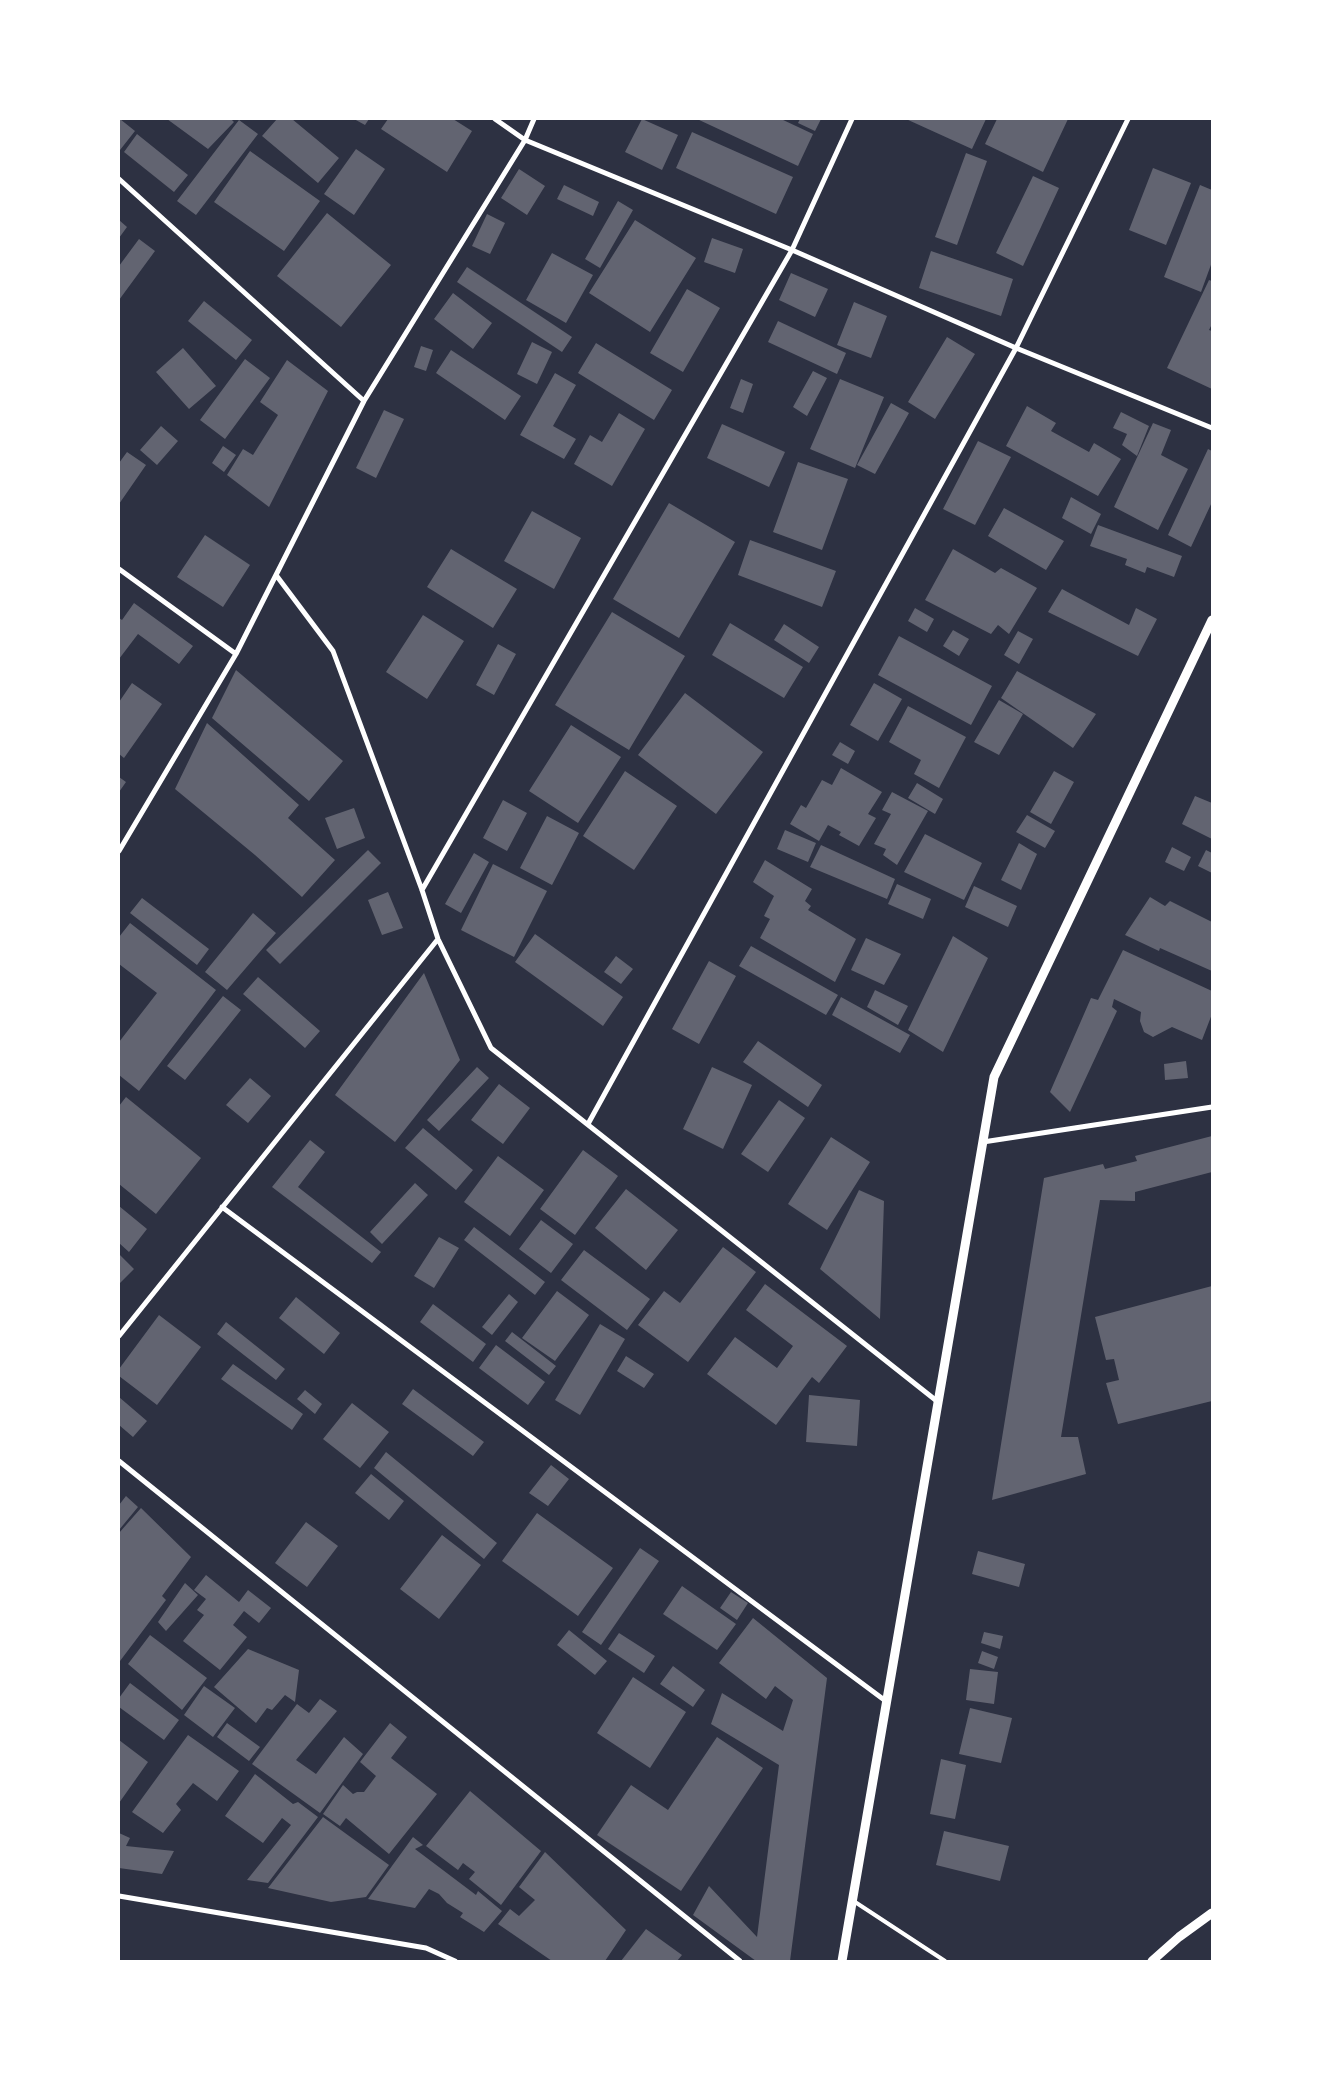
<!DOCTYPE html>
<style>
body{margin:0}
#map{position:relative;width:1331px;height:2080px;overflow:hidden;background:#2d3142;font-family:Mulish,sans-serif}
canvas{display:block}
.frame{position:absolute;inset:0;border:120px solid #fff;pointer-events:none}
</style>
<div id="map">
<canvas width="1331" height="2080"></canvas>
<div class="frame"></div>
</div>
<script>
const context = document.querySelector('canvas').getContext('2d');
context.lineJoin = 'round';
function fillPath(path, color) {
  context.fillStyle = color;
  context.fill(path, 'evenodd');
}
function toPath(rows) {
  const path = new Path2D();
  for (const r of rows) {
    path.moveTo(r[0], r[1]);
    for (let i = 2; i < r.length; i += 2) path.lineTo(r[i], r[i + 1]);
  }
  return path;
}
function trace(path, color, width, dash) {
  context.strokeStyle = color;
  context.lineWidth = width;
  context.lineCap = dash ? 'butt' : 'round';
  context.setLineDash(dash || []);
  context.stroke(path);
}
fillPath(toPath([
 [120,119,135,131,120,150,119,149],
 [167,119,231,119,234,122,208,149],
 [277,119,292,119,339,158,318,183,262,136],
 [354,119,369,119,365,125],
 [388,119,453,119,472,131,447,172,381,129],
 [642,119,678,135,662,170,625,152],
 [697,119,781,119,813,134,798,166],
 [800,119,821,119,815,131,798,123],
 [906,119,986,119,972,149],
 [997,119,1068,119,1043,172,985,144],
 [239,120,258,134,196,215,177,201],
 [692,132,793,177,776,214,676,168],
 [137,134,188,175,174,192,124,152],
 [356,149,385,169,354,215,324,194],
 [250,151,320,201,284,251,214,202],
 [966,153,987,161,957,245,935,237],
 [1153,168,1191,183,1166,245,1129,230],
 [519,169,545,186,527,215,501,198],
 [1033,176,1059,188,1023,266,996,253],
 [564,185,599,202,593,216,557,199],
 [1200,185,1212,190,1212,262,1201,292,1164,277],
 [618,201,633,210,600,268,585,259],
 [327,213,391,265,341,327,277,276],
 [487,214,505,223,490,254,472,246],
 [119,220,127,227,119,238],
 [635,220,696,258,650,332,589,293],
 [712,238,743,249,735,273,704,262],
 [139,239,155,251,119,300,119,266],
 [931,251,1013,279,1001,316,919,288],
 [552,253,593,275,566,323,526,300],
 [467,267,572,337,562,352,457,282],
 [791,273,828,289,815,317,779,300],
 [1209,280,1212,281,1212,324,1209,330,1212,331,1212,389,1167,368],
 [687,289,720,308,683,372,650,353],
 [453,293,492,323,473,349,434,319],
 [204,301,252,340,236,360,188,321],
 [854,302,887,316,871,358,837,345],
 [778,321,846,353,837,374,768,342],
 [947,337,975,354,935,419,908,402],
 [532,342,552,352,537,384,517,374],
 [596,343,672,390,654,420,578,373],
 [421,346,433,350,426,371,414,367],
 [183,348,216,386,189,409,156,372],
 [451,350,521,396,505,420,436,373],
 [245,359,270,378,225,439,200,420],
 [287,360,328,391,269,507,227,475,243,449,253,455,278,415,260,402],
 [813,371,827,378,807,416,793,407],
 [555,373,576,385,553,426,576,439,564,459,520,435],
 [741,379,753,384,743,413,730,408],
 [840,379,884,397,855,468,810,449],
 [891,403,909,413,875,474,857,465],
 [1027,406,1056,423,1051,431,1089,452,1094,443,1121,459,1098,496,1006,446],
 [384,410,404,419,376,478,356,468],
 [1121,412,1149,426,1137,456,1122,445,1127,434,1113,428],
 [619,413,645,429,612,486,574,464,590,435,602,442],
 [1153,423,1171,430,1161,455,1188,469,1158,530,1114,507],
 [722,424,785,452,769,487,707,458],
 [161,426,178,441,157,465,140,450],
 [978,441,1011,457,975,525,943,509],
 [223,446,236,455,224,472,212,463],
 [1208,449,1212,451,1212,502,1191,547,1168,535],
 [127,452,146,465,119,504,119,463],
 [798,462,848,479,822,550,773,532],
 [1071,497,1101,514,1091,534,1062,518],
 [669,503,735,542,679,638,613,599],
 [1004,508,1064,541,1046,570,988,536],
 [532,511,581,538,554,589,504,561],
 [1098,525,1182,556,1174,577,1147,567,1145,573,1125,565,1127,559,1090,546],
 [205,535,250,565,223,607,177,577],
 [750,540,836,571,822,607,738,575],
 [451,549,517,589,493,628,427,587],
 [953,549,995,573,1001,568,1037,588,1009,634,998,625,991,634,925,600],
 [1062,589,1129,625,1136,608,1157,619,1138,656,1048,612],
 [134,603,193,646,179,664,138,634,119,659,119,618,122,620],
 [915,608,934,619,927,632,908,621],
 [612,612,685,656,629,750,555,705],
 [423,615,464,641,427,699,386,672],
 [730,623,803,667,784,698,712,655],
 [784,624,819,647,809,663,774,640],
 [953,630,969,639,959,656,943,646],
 [1018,631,1033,639,1019,664,1004,655],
 [899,636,992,686,971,725,878,675],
 [498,644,516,654,494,695,476,685],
 [236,670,343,761,309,801,212,718],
 [1017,671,1096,714,1073,748,1001,698],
 [132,683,162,704,124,758,119,754,119,702],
 [874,683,902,699,878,741,850,725],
 [685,693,763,752,716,814,638,755],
 [999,700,1023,714,999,755,974,742],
 [908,706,966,737,939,788,914,774,921,760,889,742],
 [207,723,299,805,288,818,335,860,302,897,255,855,175,789],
 [571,725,621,757,578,823,529,791],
 [840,742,855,751,848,764,832,755],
 [841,768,882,792,868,814,876,818,859,846,839,835,841,832,828,825,819,841,790,824,801,805,806,808,822,780,832,785],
 [625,771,677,806,634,870,583,836],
 [1054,771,1074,782,1051,824,1030,812],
 [119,777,126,782,119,792],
 [917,783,943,799,935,814,908,798],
 [892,792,928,811,897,865,883,855,886,849,874,844,891,814,882,810],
 [1195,796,1212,803,1212,839,1182,824],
 [503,800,527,813,507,851,483,838],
 [354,808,365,838,337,849,325,818],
 [1027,815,1055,831,1045,848,1016,832],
 [547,816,579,833,552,885,520,868],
 [785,830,816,843,808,862,777,849],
 [925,834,982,863,964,900,904,872],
 [1019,843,1037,854,1021,890,1001,880],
 [821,845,895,879,887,899,810,867],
 [1172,847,1191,857,1184,871,1165,862],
 [368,850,381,863,280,964,266,950],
 [1206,850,1212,853,1212,873,1198,866],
 [474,853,489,862,461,913,445,904],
 [765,860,812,889,805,901,811,906,808,910,856,939,835,982,760,938,770,919,764,916,774,896,753,882],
 [493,864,547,891,514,957,461,930],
 [897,884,931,899,923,919,888,904],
 [974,886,1017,906,1008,927,965,907],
 [388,892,403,928,382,935,368,900],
 [1150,897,1165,906,1170,901,1212,922,1212,971,1160,948,1159,951,1125,935],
 [142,898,209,949,197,965,130,913],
 [253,913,276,933,227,990,205,972],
 [130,923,216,990,139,1091,119,1075,119,1042,157,993,119,964,119,937],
 [535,934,623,997,603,1026,515,962],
 [953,936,988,958,943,1052,908,1030],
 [866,938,901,954,884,985,851,970],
 [751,946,838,995,826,1015,739,966],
 [1123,950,1212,991,1212,1014,1202,1040,1172,1027,1153,1037,1144,1032,1140,1021,1141,1012,1114,999,1112,1007,1117,1011,1070,1112,1050,1092,1091,998,1098,1000],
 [616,956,633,969,621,984,604,972],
 [709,961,736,976,699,1044,672,1029],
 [424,973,460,1060,395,1142,335,1095],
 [258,977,320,1031,305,1048,243,994],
 [875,990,908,1006,898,1025,867,1007],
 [223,996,241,1010,185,1080,167,1066],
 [841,997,910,1035,900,1053,832,1015],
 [758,1041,822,1085,808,1107,743,1062],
 [1186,1061,1188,1078,1165,1080,1164,1064],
 [477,1067,489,1078,439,1131,427,1120],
 [712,1067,752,1085,723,1149,683,1129],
 [250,1078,271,1096,248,1123,226,1105],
 [499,1084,530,1108,503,1144,471,1120],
 [126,1097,201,1158,156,1214,119,1184,119,1106],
 [779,1100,805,1118,768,1172,741,1154],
 [423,1128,473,1170,456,1190,405,1148],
 [1212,1136,1212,1172,1135,1192,1135,1201,1100,1200,1061,1437,1078,1437,1086,1474,992,1500,1044,1178,1103,1164,1105,1169,1137,1161,1135,1156],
 [831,1137,870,1162,827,1230,788,1204],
 [310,1140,325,1152,298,1187,381,1252,372,1263,272,1187],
 [583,1150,618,1176,575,1235,540,1209],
 [498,1156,544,1190,510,1236,464,1202],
 [415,1183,428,1195,382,1244,370,1232],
 [626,1189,678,1230,646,1270,595,1228],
 [859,1190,884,1201,880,1319,820,1269],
 [119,1206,147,1229,129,1252,119,1243],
 [541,1220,573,1244,551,1273,519,1249],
 [474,1227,545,1282,535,1295,464,1240],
 [439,1237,459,1248,434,1288,414,1276],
 [723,1247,756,1272,688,1362,638,1325,664,1291,680,1303],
 [584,1250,650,1299,627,1330,561,1280],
 [119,1254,134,1269,119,1284],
 [765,1284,847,1346,819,1383,812,1377,776,1425,707,1374,735,1337,777,1368,793,1346,746,1310],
 [1212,1286,1212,1401,1118,1424,1106,1383,1119,1380,1114,1359,1106,1360,1095,1317],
 [557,1291,589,1315,555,1361,522,1338],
 [509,1294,518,1302,492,1335,482,1327],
 [296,1297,340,1333,324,1354,279,1318],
 [433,1304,486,1344,473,1362,420,1322],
 [159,1315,201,1347,157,1405,119,1376,119,1369],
 [226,1322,285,1369,276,1380,217,1334],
 [600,1324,625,1339,580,1415,555,1400],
 [512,1332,556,1366,549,1375,505,1341],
 [496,1345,545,1382,528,1405,479,1368],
 [626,1356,654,1374,644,1388,617,1371],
 [233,1364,303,1414,292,1430,221,1379],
 [413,1389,484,1442,473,1456,402,1404],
 [305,1390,322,1404,315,1414,297,1399],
 [809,1395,860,1400,857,1446,806,1442],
 [119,1397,147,1421,133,1437,119,1425],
 [352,1403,389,1432,360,1468,323,1439],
 [386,1452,497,1543,484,1559,374,1468],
 [551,1465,569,1479,548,1506,529,1493],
 [371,1474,404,1501,389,1520,355,1493],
 [126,1496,138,1507,119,1530,119,1505],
 [141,1508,191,1557,162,1596,166,1600,120,1661,119,1661,119,1533],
 [537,1513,613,1568,578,1616,502,1561],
 [306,1522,338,1546,307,1587,275,1563],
 [442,1535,481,1565,439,1619,400,1589],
 [640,1548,659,1561,601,1645,582,1632],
 [978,1551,1025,1564,1019,1587,972,1574],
 [206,1575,239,1602,248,1590,271,1608,259,1623,244,1611,233,1625,247,1637,220,1670,183,1641,204,1615,197,1610,206,1599,194,1590],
 [185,1583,198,1595,166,1631,158,1622],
 [682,1586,736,1624,717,1650,663,1614],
 [731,1592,748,1603,737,1620,720,1608],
 [753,1618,827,1678,790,1961,756,1961,693,1915,709,1886,757,1937,779,1765,711,1724,722,1693,783,1731,793,1700,775,1686,766,1699,719,1663],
 [569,1630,607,1661,595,1675,557,1645],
 [984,1632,1003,1636,1000,1649,981,1643],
 [619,1633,655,1656,644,1673,608,1649],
 [150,1635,207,1678,182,1710,128,1664],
 [248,1649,299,1670,295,1702,285,1695,272,1710,267,1708,256,1723,214,1687],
 [982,1651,998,1657,994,1669,978,1663],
 [673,1666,705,1690,693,1707,660,1684],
 [970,1669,998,1672,994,1704,966,1700],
 [633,1677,686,1712,650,1768,597,1733],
 [130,1683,179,1720,164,1740,119,1707,119,1698],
 [204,1686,235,1708,213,1737,184,1715],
 [320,1699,337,1711,296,1760,316,1774,344,1737,363,1754,320,1813,252,1764,297,1704,309,1713],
 [970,1708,1012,1718,1001,1763,959,1754],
 [227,1723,260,1747,249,1761,217,1737],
 [390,1723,407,1737,391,1758,437,1794,389,1854,346,1818,340,1826,323,1814,343,1785,353,1794,357,1792,364,1792,376,1776,360,1762],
 [188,1735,239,1771,217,1801,193,1783,176,1804,181,1810,163,1833,132,1812],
 [717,1737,763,1768,681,1891,597,1835,631,1785,668,1810],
 [119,1740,148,1762,119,1803],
 [941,1759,966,1765,955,1819,930,1814],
 [255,1774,293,1804,298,1802,318,1817,268,1883,247,1880,291,1825,282,1818,263,1843,225,1816],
 [470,1791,541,1851,501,1905,469,1879,475,1872,463,1863,458,1870,426,1846],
 [323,1817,389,1865,366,1897,331,1902,268,1888],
 [944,1831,1009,1846,1000,1881,936,1865],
 [119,1833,130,1838,126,1846,174,1851,162,1874,119,1868],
 [413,1837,423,1845,415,1849,476,1895,478,1891,502,1911,484,1932,460,1917,463,1913,447,1903,439,1894,429,1889,415,1908,368,1899],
 [545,1852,626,1930,605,1961,552,1961,498,1924,510,1909,519,1916,535,1900,519,1887],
 [646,1929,682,1955,677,1961,621,1961]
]), '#626471');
trace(toPath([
 [852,1900,945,1961]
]), '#fff', 4);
trace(toPath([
 [495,119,525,140,792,250,1016,348,1212,428],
 [119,179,364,401],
 [119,569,236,654],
 [276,575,333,651,422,890,438,939,491,1048,938,1402],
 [119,851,236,654,364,401,525,140,534,119],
 [422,890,792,250,852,119],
 [588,1124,1016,348,1128,119],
 [983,1142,1212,1107],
 [222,1207,887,1702],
 [119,1336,438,939],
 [119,1461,740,1961],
 [119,1896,426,1948,455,1961]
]), '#fff', 5);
trace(toPath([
 [842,1961,994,1077,1212,620],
 [1152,1961,1179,1937,1212,1913]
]), '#fff', 9);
</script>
